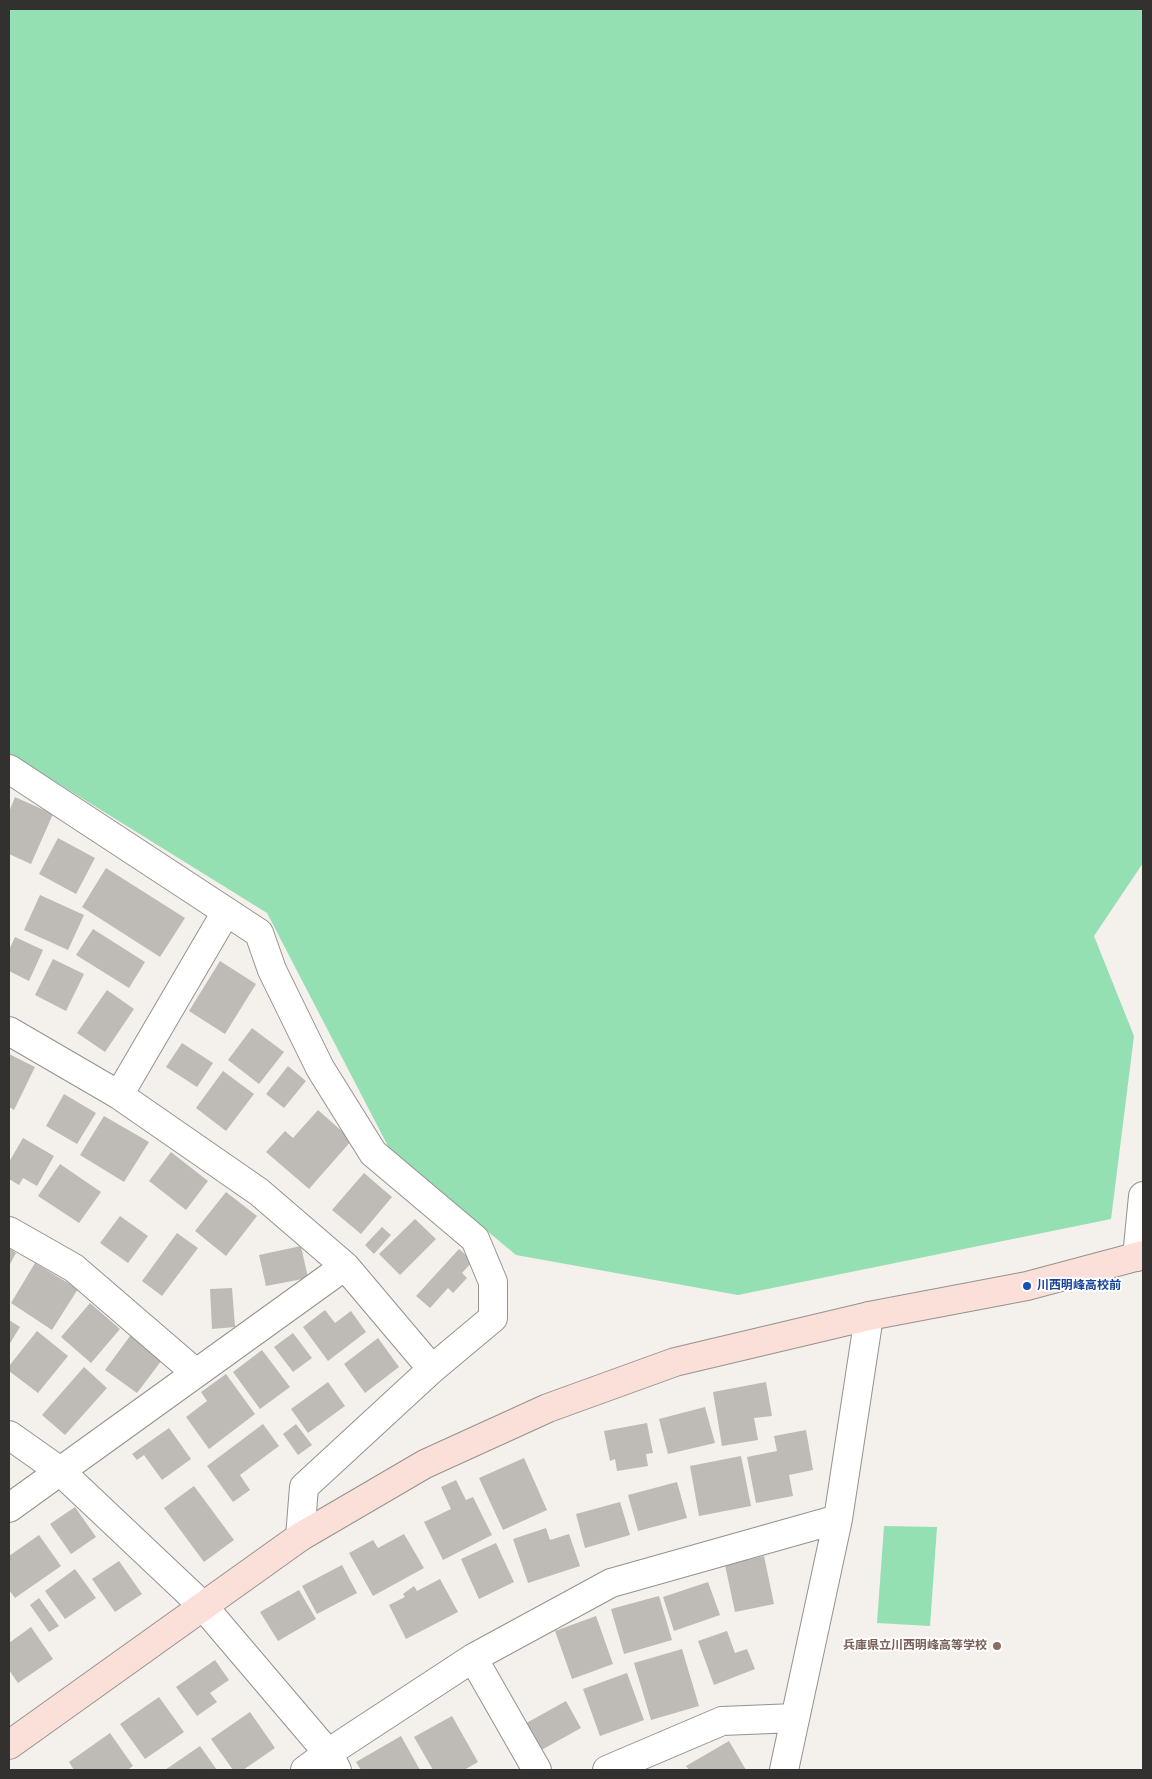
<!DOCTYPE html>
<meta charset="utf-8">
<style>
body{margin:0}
#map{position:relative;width:1152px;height:1779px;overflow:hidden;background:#f4f0ec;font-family:Manrope,sans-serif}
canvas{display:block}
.frame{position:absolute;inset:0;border:10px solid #32312f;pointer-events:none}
</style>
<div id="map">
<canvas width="1152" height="1779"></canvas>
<div class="frame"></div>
</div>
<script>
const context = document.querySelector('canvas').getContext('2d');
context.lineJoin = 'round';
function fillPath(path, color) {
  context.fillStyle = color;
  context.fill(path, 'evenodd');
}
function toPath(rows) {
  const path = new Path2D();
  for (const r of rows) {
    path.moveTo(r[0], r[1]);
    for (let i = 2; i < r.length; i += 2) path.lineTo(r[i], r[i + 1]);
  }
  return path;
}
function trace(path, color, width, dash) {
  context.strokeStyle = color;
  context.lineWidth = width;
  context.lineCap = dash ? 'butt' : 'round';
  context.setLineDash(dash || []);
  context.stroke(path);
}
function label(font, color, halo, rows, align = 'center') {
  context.font = font + ' Manrope,"Noto Sans JP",sans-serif';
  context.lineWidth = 4;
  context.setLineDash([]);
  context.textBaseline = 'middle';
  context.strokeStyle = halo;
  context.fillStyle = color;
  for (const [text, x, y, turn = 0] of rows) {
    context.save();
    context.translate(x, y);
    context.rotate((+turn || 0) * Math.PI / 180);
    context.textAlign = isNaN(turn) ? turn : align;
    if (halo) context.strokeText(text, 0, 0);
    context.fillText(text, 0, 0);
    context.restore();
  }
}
fillPath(toPath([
 [9,9,1143,9,1143,863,1094,936,1134,1036,1111,1219,738,1295,516,1255,390,1150,267,913,9,753],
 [884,1526,937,1527,930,1626,877,1623]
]), '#94e0b2');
fillPath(toPath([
 [15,797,53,814,31,864,9,854,9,812],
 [58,838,95,858,76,894,39,874],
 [106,868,185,918,160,957,82,907],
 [40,895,84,915,68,950,24,930],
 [93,929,145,962,129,988,76,955],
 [15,937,43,950,29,981,9,971,9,950],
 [53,959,84,974,66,1011,35,995],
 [220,961,256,984,225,1034,189,1011],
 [107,990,134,1009,105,1052,77,1033],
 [252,1028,284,1052,259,1084,228,1060],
 [182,1043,213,1063,197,1087,166,1067],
 [9,1054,35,1067,14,1110,9,1107],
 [288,1066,306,1081,284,1108,266,1094],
 [223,1071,254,1094,226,1131,196,1108],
 [64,1094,96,1113,77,1144,46,1126],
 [318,1110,352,1140,309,1189,266,1152,285,1131,293,1138],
 [104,1116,149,1142,124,1182,80,1155],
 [23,1138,54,1156,37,1186,23,1178,19,1185,9,1179,9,1162],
 [171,1152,208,1181,186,1210,149,1181],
 [60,1164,101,1192,79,1223,38,1196],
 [364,1173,392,1197,361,1234,332,1210],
 [226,1192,257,1216,226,1256,195,1231],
 [120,1216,148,1236,128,1263,100,1243],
 [415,1219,436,1239,400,1275,379,1254],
 [382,1227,391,1235,374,1254,365,1245],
 [177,1233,198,1248,162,1296,142,1281],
 [301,1246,308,1278,266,1286,259,1255],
 [9,1248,16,1253,9,1266],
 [459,1249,473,1261,462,1273,467,1278,453,1293,448,1288,430,1308,416,1296],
 [35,1263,78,1289,52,1330,11,1303],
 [232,1288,235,1327,212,1329,210,1289],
 [90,1303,120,1329,91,1363,61,1337],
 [325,1310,335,1323,351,1311,366,1332,328,1361,303,1327],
 [9,1320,20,1327,9,1345],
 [37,1331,68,1356,38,1393,9,1371,9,1366],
 [133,1332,165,1356,137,1393,105,1370],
 [293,1333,312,1358,293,1372,274,1347],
 [378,1338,399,1367,365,1393,344,1364],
 [262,1350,290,1387,260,1409,233,1372],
 [84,1367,107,1388,65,1435,42,1415],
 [226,1374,255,1414,209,1449,186,1417,207,1401,201,1392],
 [328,1382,345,1406,308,1433,291,1409],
 [766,1382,772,1416,754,1418,758,1440,722,1446,713,1392],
 [705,1407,715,1443,668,1454,659,1419],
 [647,1423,653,1453,646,1454,648,1466,617,1471,615,1459,610,1461,604,1431],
 [263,1424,279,1446,240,1475,250,1490,233,1502,207,1466],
 [296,1424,312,1445,298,1455,283,1434],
 [169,1428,191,1459,162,1480,144,1455,137,1460,132,1454],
 [806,1430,813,1470,789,1475,793,1496,756,1503,747,1457,777,1451,774,1436],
 [741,1456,751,1506,699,1516,690,1466],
 [524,1458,547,1510,503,1530,479,1478],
 [456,1480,466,1500,473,1497,492,1535,443,1560,424,1522,451,1509,441,1487],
 [677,1482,687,1518,638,1531,628,1495],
 [194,1486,234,1540,204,1562,164,1508],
 [620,1502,630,1535,585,1548,576,1514],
 [75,1507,96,1537,71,1554,50,1524],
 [546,1528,550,1540,569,1534,580,1566,528,1583,513,1539],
 [404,1534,424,1568,373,1596,349,1553,373,1540,378,1548],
 [39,1535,61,1566,15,1598,9,1590,9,1556],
 [496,1543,514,1582,479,1599,461,1559],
 [764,1556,774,1604,735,1612,725,1565],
 [119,1561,142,1594,115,1612,92,1579],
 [342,1565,357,1593,317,1614,302,1586],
 [75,1569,96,1598,65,1619,45,1591],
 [440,1579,458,1612,406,1639,389,1605,405,1597,403,1594,414,1586,417,1591],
 [708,1582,720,1615,674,1631,663,1597],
 [299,1590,316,1619,278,1641,260,1612],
 [659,1596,672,1640,624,1654,611,1609],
 [39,1598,59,1626,49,1632,30,1605],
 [596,1616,613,1664,572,1679,555,1631],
 [31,1627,53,1659,18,1683,9,1670,9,1643],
 [727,1631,735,1653,747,1649,755,1669,714,1685,698,1641],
 [682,1649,699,1706,651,1720,634,1663],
 [215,1660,229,1680,210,1693,217,1702,197,1716,176,1687],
 [627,1673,644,1720,600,1736,583,1689],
 [159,1697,184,1732,145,1759,120,1724],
 [566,1701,581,1728,536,1753,521,1726],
 [250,1712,275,1748,243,1770,233,1770,211,1739],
 [452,1716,478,1762,464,1770,433,1770,414,1737],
 [110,1733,133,1766,127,1770,74,1770,69,1762],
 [401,1736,420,1770,361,1770,356,1762],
 [729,1741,746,1770,689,1770,686,1766],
 [200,1746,217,1770,165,1770]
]), '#bebab6');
const street = toPath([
 [9,769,259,933,272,970,320,1068,373,1153,475,1239,493,1282,493,1318,432,1369,304,1487,300,1537],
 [9,1031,119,1095,259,1192,345,1266,432,1369],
 [119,1095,226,912],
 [9,1231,74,1268,196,1373],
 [1137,1257,1143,1196],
 [9,1435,60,1471,203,1606,328,1753,337,1770],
 [9,1508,345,1266],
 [473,1658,537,1770],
 [305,1770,328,1753,473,1658,611,1583,838,1519],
 [607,1770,722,1721,795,1718],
 [784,1770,838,1519,869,1316]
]);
const secondary = toPath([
 [9,1745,300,1537,425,1464,548,1408,675,1362,869,1316,1027,1286,1143,1255]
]);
trace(street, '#96928e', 30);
trace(secondary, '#96928e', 30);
trace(street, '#fff', 28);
trace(secondary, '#fbdfd9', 28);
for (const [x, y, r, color] of [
 [1027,1286,5,"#1a4fb4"],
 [997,1646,5,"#8d6e63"]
]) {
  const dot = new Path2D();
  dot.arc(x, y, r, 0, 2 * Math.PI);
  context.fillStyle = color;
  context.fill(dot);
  trace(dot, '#fff', 2);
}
label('bold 12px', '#164399', '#fff', [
 ["川西明峰高校前",1037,1286]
], 'left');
label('bold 12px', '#785e54', '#fff', [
 ["兵庫県立川西明峰高等学校",987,1646]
], 'right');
</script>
